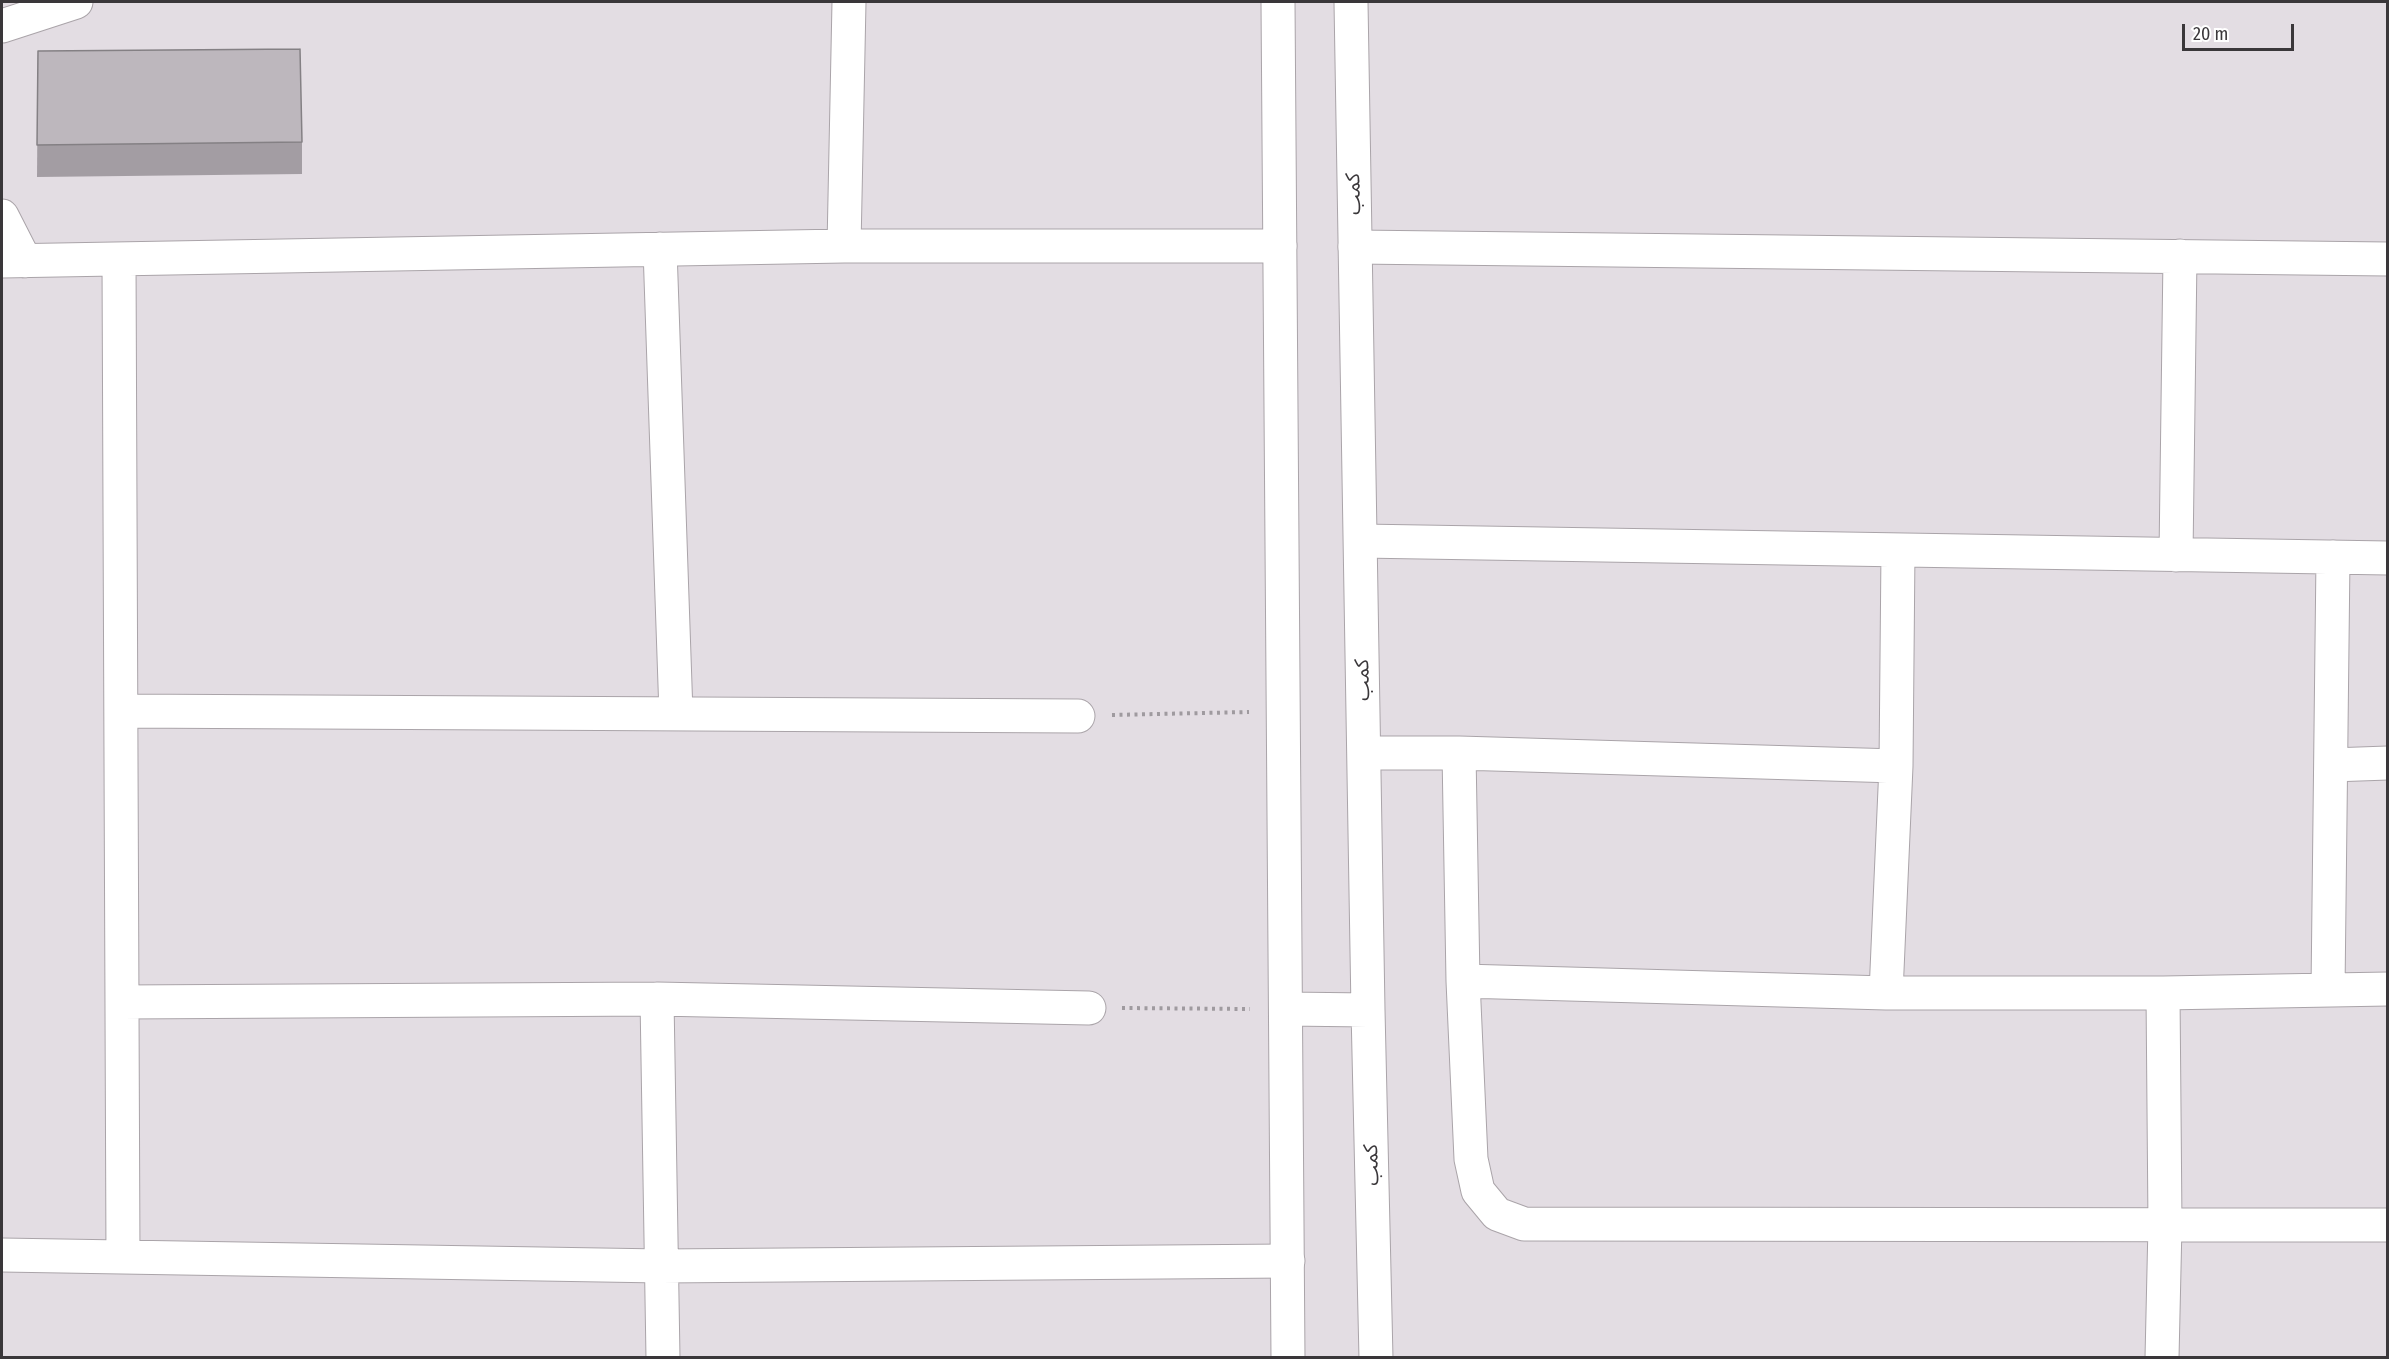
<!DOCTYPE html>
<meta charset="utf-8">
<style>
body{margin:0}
#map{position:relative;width:2389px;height:1359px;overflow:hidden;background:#e3dde3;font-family:"Fira Sans Condensed",sans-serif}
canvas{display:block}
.frame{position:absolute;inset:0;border:3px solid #3a373a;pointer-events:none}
.scale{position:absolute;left:2182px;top:24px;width:112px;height:27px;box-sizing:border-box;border:3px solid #3a373a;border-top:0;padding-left:8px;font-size:18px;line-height:21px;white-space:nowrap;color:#3a373a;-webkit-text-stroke:4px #fff;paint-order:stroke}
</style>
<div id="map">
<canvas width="2389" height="1359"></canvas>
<div class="frame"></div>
<div class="scale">20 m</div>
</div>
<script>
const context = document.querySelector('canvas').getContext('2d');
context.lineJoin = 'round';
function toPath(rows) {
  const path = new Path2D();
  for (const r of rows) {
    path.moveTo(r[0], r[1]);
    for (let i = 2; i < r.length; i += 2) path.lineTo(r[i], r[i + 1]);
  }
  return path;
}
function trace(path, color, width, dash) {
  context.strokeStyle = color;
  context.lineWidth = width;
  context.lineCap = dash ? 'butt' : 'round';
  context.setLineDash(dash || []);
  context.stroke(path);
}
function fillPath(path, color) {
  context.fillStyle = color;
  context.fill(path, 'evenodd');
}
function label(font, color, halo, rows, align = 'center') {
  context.font = font + ' "Fira Sans Condensed","Noto Sans Arabic",sans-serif';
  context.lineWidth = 4.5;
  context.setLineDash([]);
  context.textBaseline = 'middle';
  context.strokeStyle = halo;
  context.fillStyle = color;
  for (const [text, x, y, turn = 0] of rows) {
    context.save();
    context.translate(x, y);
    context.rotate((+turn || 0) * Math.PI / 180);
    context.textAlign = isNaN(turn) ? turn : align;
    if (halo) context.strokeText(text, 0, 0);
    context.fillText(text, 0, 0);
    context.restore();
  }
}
const minor = toPath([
 [2,26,76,2],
 [2,216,25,261],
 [844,246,849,2],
 [1355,247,2388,259],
 [660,249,676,714],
 [119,259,123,1256],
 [2,261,844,246,1280,246],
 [1361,541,2388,558],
 [2176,555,2180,256],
 [121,711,1078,716],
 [1365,753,1459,753,1896,766],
 [1459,753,1463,981,1471,1159,1478,1191,1497,1214,1524,1224,2388,1225],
 [2331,765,2388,763],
 [1463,981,1886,993,2163,993,2388,989],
 [2328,990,2333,557],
 [1886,993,1896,766,1898,550],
 [657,999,663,1358],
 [122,1002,657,999,1089,1008],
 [2,1255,661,1266,1288,1261],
 [2162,1358,2165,1225,2163,993]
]);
const tertiary = toPath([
 [1278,2,1288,1358],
 [1351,2,1368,1010,1376,1358],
 [1287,1009,1368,1010]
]);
trace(minor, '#aaa4a9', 35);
trace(tertiary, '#aaa4a9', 35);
trace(toPath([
 [1112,715,1249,712],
 [1122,1008,1250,1009]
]), '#9f9a9f', 4, [3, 4.5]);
trace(minor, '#fff', 33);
trace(tertiary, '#fff', 33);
fillPath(toPath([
 [38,51,302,142,302,174,37,177]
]), '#a39da3');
const building = toPath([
 [300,49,302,142,37,145,38,51,300,49]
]);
fillPath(building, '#bdb7bd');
trace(building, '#848084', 1.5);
label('20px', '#3a373a', '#fff', [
 ["کمب",1354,194,-91],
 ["کمب",1363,680,-91],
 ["کمب",1372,1165,-92]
]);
</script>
